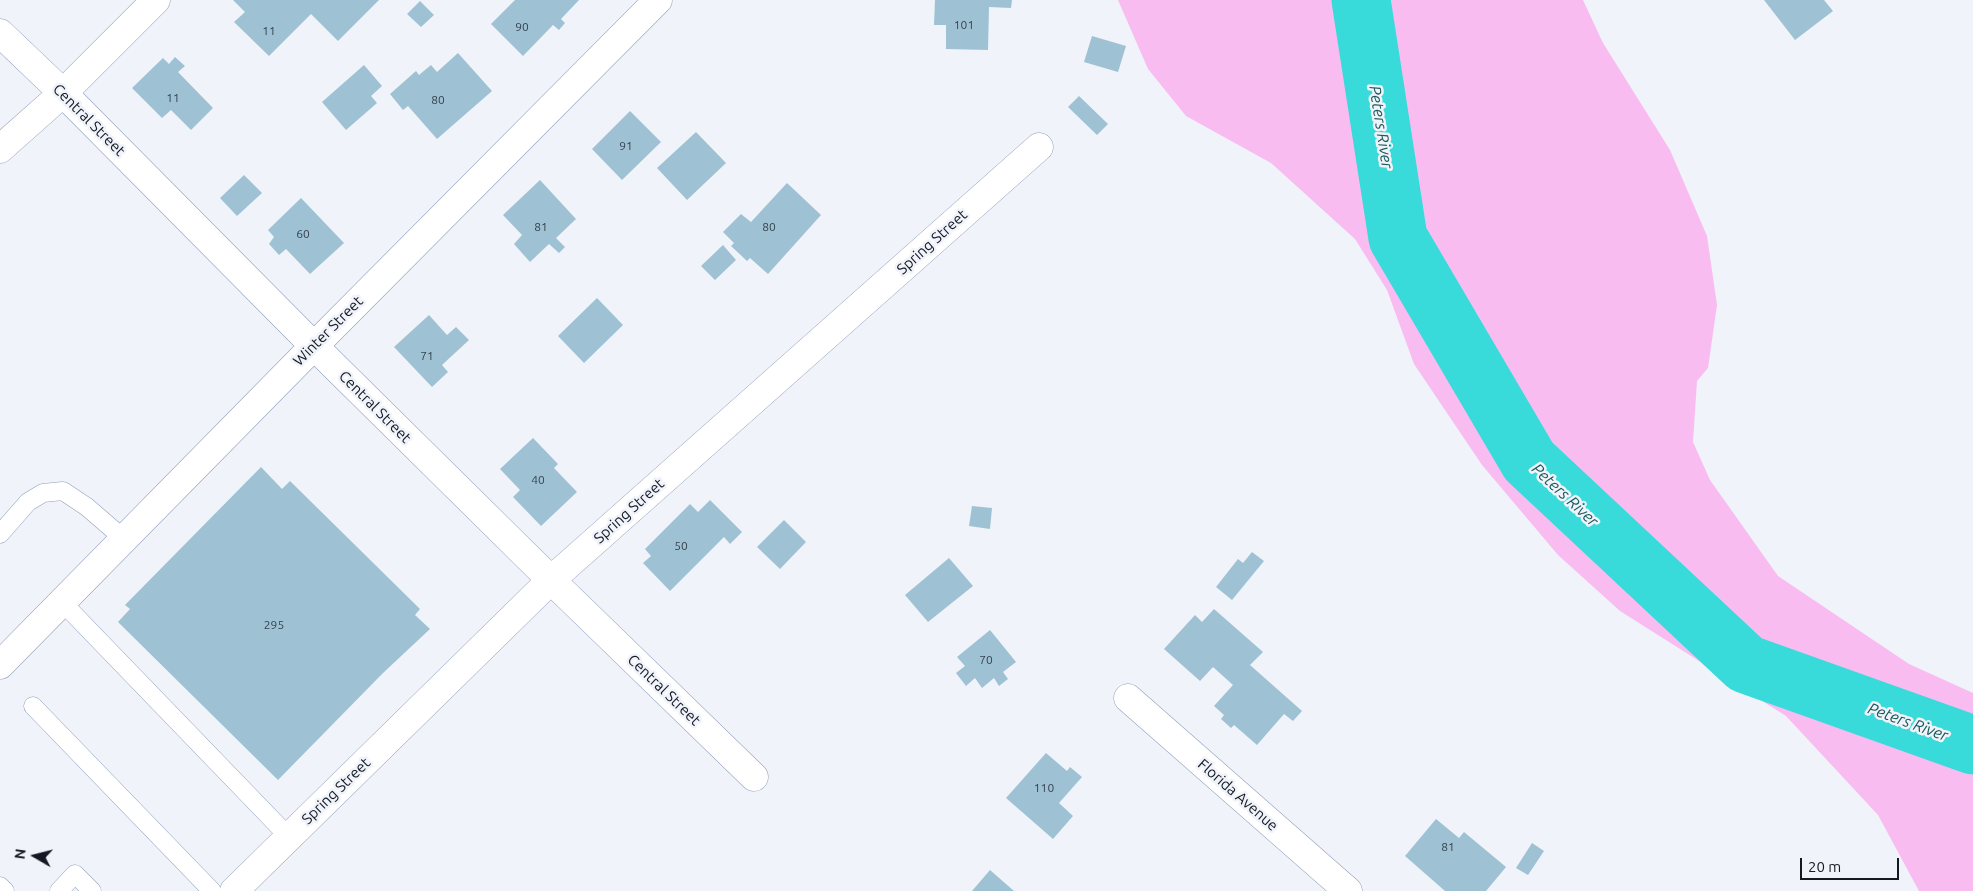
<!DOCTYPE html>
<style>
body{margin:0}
#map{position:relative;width:1973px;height:891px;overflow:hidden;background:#f0f3f9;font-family:Ubuntu,sans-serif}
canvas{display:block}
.north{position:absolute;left:10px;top:831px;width:50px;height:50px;-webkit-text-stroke:4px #f0f3f9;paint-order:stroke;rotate:278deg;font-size:14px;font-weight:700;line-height:20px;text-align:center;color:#131823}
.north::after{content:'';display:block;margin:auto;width:18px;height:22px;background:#131823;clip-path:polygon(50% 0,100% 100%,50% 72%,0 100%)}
.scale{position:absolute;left:1800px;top:858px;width:99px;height:22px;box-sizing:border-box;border:2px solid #131823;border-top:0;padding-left:6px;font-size:15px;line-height:18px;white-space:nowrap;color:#131823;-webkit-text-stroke:4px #f0f3f9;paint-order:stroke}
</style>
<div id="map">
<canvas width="1973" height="891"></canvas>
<div class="north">N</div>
<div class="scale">20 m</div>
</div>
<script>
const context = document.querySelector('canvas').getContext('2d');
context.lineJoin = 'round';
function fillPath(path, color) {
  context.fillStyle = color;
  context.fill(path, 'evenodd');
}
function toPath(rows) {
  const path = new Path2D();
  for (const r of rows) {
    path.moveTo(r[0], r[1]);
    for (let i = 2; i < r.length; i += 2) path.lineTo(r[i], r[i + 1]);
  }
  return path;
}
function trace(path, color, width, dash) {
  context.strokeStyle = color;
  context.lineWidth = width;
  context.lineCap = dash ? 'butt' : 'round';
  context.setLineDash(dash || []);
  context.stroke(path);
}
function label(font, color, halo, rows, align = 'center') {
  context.font = font + ' Ubuntu,sans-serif';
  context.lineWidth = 5;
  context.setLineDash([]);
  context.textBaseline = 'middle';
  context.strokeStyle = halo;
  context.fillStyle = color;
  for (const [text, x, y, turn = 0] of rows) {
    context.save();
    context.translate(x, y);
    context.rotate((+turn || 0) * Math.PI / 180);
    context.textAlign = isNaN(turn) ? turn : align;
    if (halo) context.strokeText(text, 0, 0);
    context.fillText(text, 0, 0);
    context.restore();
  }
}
fillPath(toPath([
 [1118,0,1583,0,1603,43,1670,150,1707,236,1717,305,1708,368,1697,381,1693,442,1710,480,1778,576,1909,664,1973,693,1973,891,1919,891,1878,815,1786,716,1620,611,1558,555,1482,465,1414,364,1387,290,1355,239,1271,163,1186,116,1148,69]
]), '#f8bcf1');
trace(toPath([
 [1361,0,1398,238,1529,461,1746,664,1973,745]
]), '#39dada', 59);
fillPath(toPath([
 [233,0,379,0,338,41,311,14,269,56,234,22,245,12],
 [515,0,579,0,561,19,565,23,559,30,553,25,523,56,491,24],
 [935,0,1012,0,1011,8,989,7,988,50,946,49,946,25,934,25],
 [1764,0,1824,0,1833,11,1795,40],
 [420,1,434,15,421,27,407,14],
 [1092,36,1126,46,1118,72,1084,62],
 [458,53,492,91,437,139,408,106,403,110,390,94,416,71,419,75,431,65,437,72],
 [175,57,185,66,178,72,213,108,191,130,171,110,162,118,132,88,163,58,169,64],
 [364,65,382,86,371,96,377,103,346,130,322,102],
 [1079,96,1108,124,1097,135,1068,107],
 [630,111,661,142,622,180,592,149],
 [696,132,726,163,687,200,657,168],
 [244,175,262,193,237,216,220,198],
 [540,180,576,219,556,238,565,247,559,253,549,244,530,262,514,244,522,235,503,215],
 [787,183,821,215,768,274,750,258,747,261,731,246,734,243,723,232,741,214,751,222],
 [301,198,344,243,310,274,286,249,279,255,269,244,274,237,268,230],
 [723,245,736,260,715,280,701,266],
 [597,298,623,325,584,363,558,336],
 [429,315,447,335,456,327,469,340,442,365,448,372,432,387,394,347],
 [533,438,558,464,554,468,577,492,541,526,513,497,520,490,500,469],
 [261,467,282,489,290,481,420,609,415,615,430,629,383,673,278,780,118,622,130,609,125,605],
 [710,500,742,532,730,544,724,537,670,591,643,563,651,556,645,549,690,504,698,512],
 [972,506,992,508,990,529,969,526],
 [784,520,806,542,780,569,757,547],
 [1252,552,1264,561,1232,600,1216,587,1238,559,1243,563],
 [949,558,973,586,928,622,905,595],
 [1214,609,1263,652,1250,665,1302,711,1293,721,1284,714,1257,745,1234,725,1231,728,1221,719,1224,715,1214,706,1233,685,1213,667,1200,681,1164,649,1195,615,1202,622],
 [990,630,1016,662,1003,672,1008,679,999,686,994,678,982,688,975,678,966,686,956,673,965,666,957,657],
 [1046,753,1067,771,1070,767,1082,777,1059,803,1073,816,1053,839,1006,798],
 [1436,819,1459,838,1464,832,1506,867,1486,891,1445,891,1405,856],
 [1532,843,1544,851,1528,875,1516,868],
 [990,870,1014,891,972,891]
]), '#9ec2d3');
const service = toPath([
 [0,534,28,502,43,493,63,491,87,507,124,539],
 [62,602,289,837],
 [33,706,212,891],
 [0,886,5,891],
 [59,891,75,874,92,891]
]);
const minor = toPath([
 [0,33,63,93,314,346,551,580,754,777],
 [0,149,63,93,156,0],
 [0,665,314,346,658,0],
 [1128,698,1348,891],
 [234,891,551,580,1039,147]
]);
trace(service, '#909fbc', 19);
trace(minor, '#909fbc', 29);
trace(service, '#fff', 18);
trace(minor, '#fff', 28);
label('12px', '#36424f', null, [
 ["101",964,25],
 ["90",522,27],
 ["11",269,31],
 ["11",173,98],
 ["80",438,100],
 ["91",626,146],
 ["81",541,227],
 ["80",769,227],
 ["60",303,234],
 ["71",427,356],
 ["40",538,480],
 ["50",681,546],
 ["295",274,625],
 ["70",986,660],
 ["110",1044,788],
 ["81",1448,847]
]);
label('15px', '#131823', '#f0f3f9', [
 ["Central Street",89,120,45],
 ["Spring Street",932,242,-42],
 ["Winter Street",328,331,-45],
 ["Central Street",375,407,45],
 ["Spring Street",629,511,-42],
 ["Central Street",664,690,44],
 ["Spring Street",336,791,-44],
 ["Florida Avenue",1238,795,41]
]);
label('italic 16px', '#185958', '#f0f3f9', [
 ["Peters River",1381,127,81],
 ["Peters River",1565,495,43],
 ["Peters River",1908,722,20]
]);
</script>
